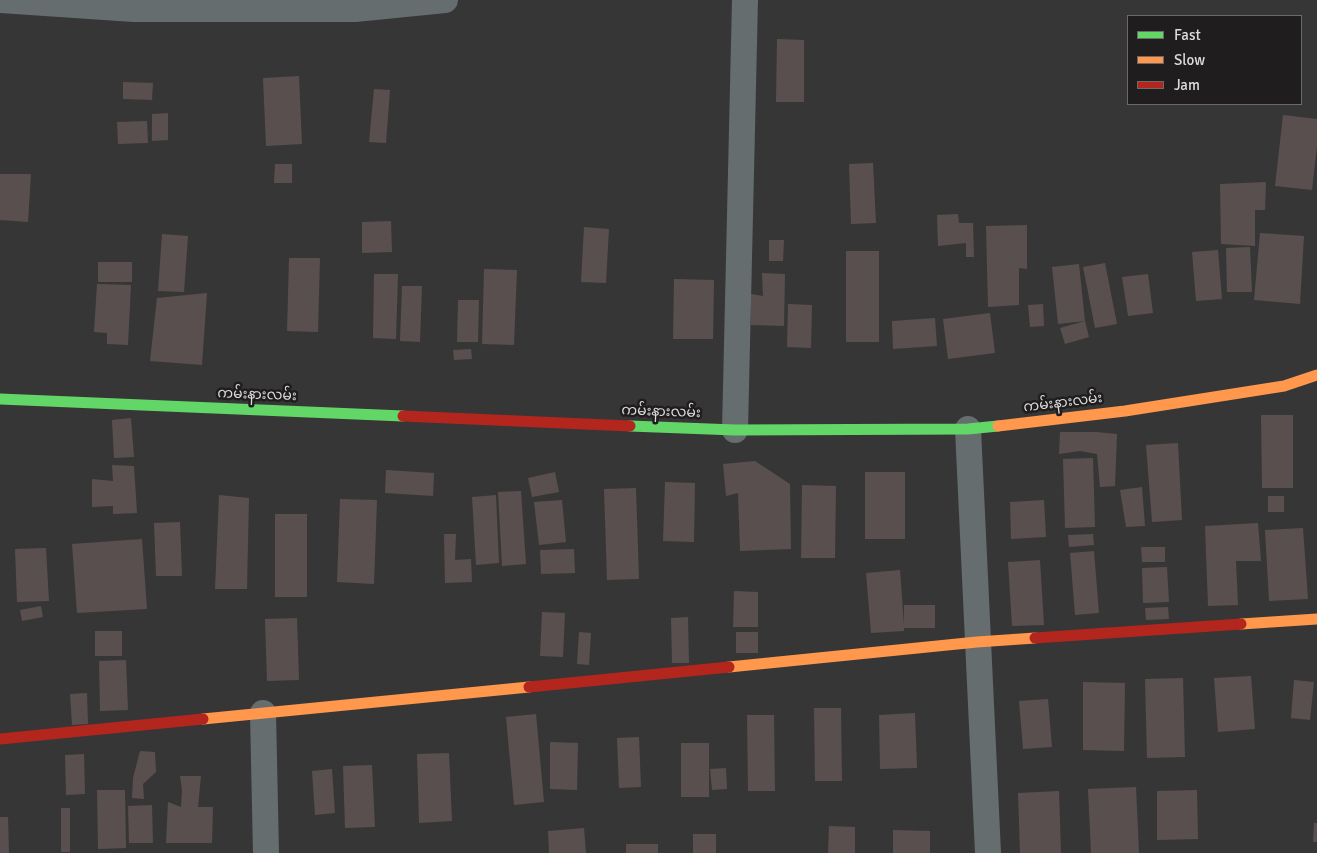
<!DOCTYPE html>
<meta charset="utf-8">
<style>
body{margin:0}
#map{position:relative;width:1317px;height:853px;overflow:hidden;background:#373636;font-family:Signika,sans-serif}
canvas{display:block}
.legend{position:absolute;left:1127px;top:15px;width:175px;height:90px;box-sizing:border-box;background:#1f1d1d;border:1px solid #6b6969;margin:0;padding:6px 9px;list-style:none;font-size:15px;color:#dddbdb}
.legend li{display:flex;align-items:center;gap:10px;height:25px}
.legend b{width:25px;border:1px solid #6b6969}
</style>
<div id="map">
<canvas width="1317" height="853"></canvas>
<ul class="legend">
<li><b style="height:6px;background:#63d668"></b>Fast</li>
<li><b style="height:6px;background:#ff974d"></b>Slow</li>
<li><b style="height:6px;background:#b3261e"></b>Jam</li>
</ul>
</div>
<script>
const context = document.querySelector('canvas').getContext('2d');
context.lineJoin = 'round';
function fillPath(path, color) {
  context.fillStyle = color;
  context.fill(path, 'evenodd');
}
function toPath(rows) {
  const path = new Path2D();
  for (const r of rows) {
    path.moveTo(r[0], r[1]);
    for (let i = 2; i < r.length; i += 2) path.lineTo(r[i], r[i + 1]);
  }
  return path;
}
function trace(path, color, width, dash) {
  context.strokeStyle = color;
  context.lineWidth = width;
  context.lineCap = dash ? 'butt' : 'round';
  context.setLineDash(dash || []);
  context.stroke(path);
}
function label(font, color, halo, rows, align = 'center') {
  context.font = font + ' Signika,"Noto Sans Myanmar",sans-serif';
  context.lineWidth = 5;
  context.setLineDash([]);
  context.textBaseline = 'middle';
  context.strokeStyle = halo;
  context.fillStyle = color;
  for (const [text, x, y, turn = 0] of rows) {
    context.save();
    context.translate(x, y);
    context.rotate((+turn || 0) * Math.PI / 180);
    context.textAlign = isNaN(turn) ? turn : align;
    if (halo) context.strokeText(text, 0, 0);
    context.fillText(text, 0, 0);
    context.restore();
  }
}
fillPath(toPath([
 [777,39,804,40,804,102,776,102],
 [299,76,302,144,266,146,263,78],
 [123,82,153,83,152,100,123,99],
 [374,89,390,90,386,143,369,142],
 [168,113,168,140,152,141,152,114],
 [1283,115,1317,119,1317,146,1312,190,1275,186],
 [147,121,148,143,118,144,117,122],
 [873,163,876,223,851,224,849,164],
 [275,164,292,164,292,183,274,183],
 [0,174,31,174,28,222,0,220],
 [1266,182,1265,210,1255,210,1255,246,1221,244,1220,184],
 [958,214,959,223,973,223,974,257,966,257,966,243,938,246,937,215],
 [391,221,392,252,362,253,362,222],
 [1027,225,1027,269,1019,268,1019,305,988,307,986,226],
 [584,227,609,229,606,283,581,282],
 [1260,233,1304,236,1300,304,1254,300],
 [162,234,188,236,184,292,158,291],
 [769,240,784,240,783,261,769,261],
 [1250,247,1252,292,1227,292,1226,248],
 [1218,250,1222,299,1196,301,1192,252],
 [846,251,879,251,879,342,846,342],
 [289,258,320,258,318,332,287,331],
 [98,262,132,262,132,282,98,282],
 [1105,263,1117,324,1095,328,1083,267],
 [1079,264,1085,321,1058,324,1052,267],
 [484,269,517,270,514,345,482,344],
 [762,273,785,274,784,326,751,325,751,294,763,296],
 [374,274,398,274,396,339,373,338],
 [1148,274,1153,313,1128,316,1122,277],
 [674,279,714,280,713,339,673,339],
 [97,284,131,285,128,345,107,344,107,333,94,332],
 [402,286,422,286,420,342,400,341],
 [207,293,202,365,150,361,157,298],
 [458,300,479,300,478,342,457,342],
 [788,304,812,305,811,348,787,347],
 [1043,304,1044,326,1030,327,1028,305],
 [990,313,995,353,948,359,943,319],
 [935,318,937,346,893,349,892,321],
 [1085,321,1089,337,1065,344,1060,328],
 [471,349,472,359,454,360,453,350],
 [1261,415,1293,415,1293,488,1262,488],
 [131,418,134,457,114,458,112,420],
 [1060,432,1096,432,1117,434,1115,486,1100,487,1097,454,1080,451,1059,454],
 [1178,443,1182,520,1152,522,1146,445],
 [1093,458,1095,527,1065,528,1063,459],
 [755,461,790,484,791,549,740,551,738,493,726,496,723,464],
 [112,465,134,466,137,513,113,514,113,506,92,507,92,479,113,481],
 [386,470,434,473,433,496,385,493],
 [555,472,559,492,532,497,528,478],
 [865,472,905,472,905,539,865,539],
 [665,482,695,483,694,542,663,541],
 [802,485,836,486,835,558,801,558],
 [1142,487,1145,526,1126,527,1120,490],
 [636,488,639,579,607,580,604,489],
 [521,491,526,564,502,566,498,492],
 [219,495,249,498,247,589,215,589],
 [496,495,499,563,476,565,472,497],
 [1268,496,1284,496,1284,512,1268,512],
 [340,499,377,500,374,584,337,582],
 [562,500,566,542,539,545,534,502],
 [1044,500,1046,537,1011,539,1010,502],
 [275,514,307,514,307,597,275,597],
 [180,522,182,576,156,576,154,523],
 [1258,523,1261,561,1236,561,1238,605,1208,606,1205,526],
 [1303,528,1308,599,1269,601,1265,530],
 [444,534,456,534,455,560,471,559,472,582,445,583],
 [1093,534,1094,545,1069,547,1068,535],
 [142,539,147,609,77,613,72,544],
 [1141,547,1165,547,1165,562,1142,562],
 [46,548,49,601,17,602,15,549],
 [574,549,575,573,541,574,540,550],
 [1094,551,1099,613,1075,615,1070,553],
 [1040,560,1044,625,1012,626,1008,562],
 [1167,567,1169,602,1143,603,1142,568],
 [900,570,904,625,904,605,935,605,935,628,904,628,904,631,871,633,866,573],
 [734,591,758,592,758,627,733,627],
 [41,606,43,617,22,621,20,610],
 [1168,607,1169,619,1146,620,1145,608],
 [542,612,565,613,563,657,540,656],
 [688,617,689,663,672,663,671,618],
 [297,618,299,680,267,681,265,619],
 [95,631,122,631,122,656,95,656],
 [579,632,591,633,589,665,577,664],
 [736,632,758,632,758,653,736,653],
 [126,660,128,710,100,711,99,661],
 [1251,676,1255,729,1218,732,1214,678],
 [1183,678,1185,757,1147,758,1145,679],
 [1294,680,1314,682,1310,720,1291,718],
 [1083,682,1125,683,1124,751,1083,750],
 [87,693,88,724,72,725,70,694],
 [1048,699,1052,747,1023,749,1019,701],
 [814,708,841,708,842,781,815,781],
 [915,713,917,768,880,769,879,715],
 [536,714,544,802,514,805,506,717],
 [747,715,774,715,775,791,748,791],
 [639,737,641,787,619,788,617,738],
 [550,742,578,743,577,790,550,789],
 [681,743,709,743,709,797,681,797],
 [140,751,155,752,156,772,143,784,144,799,132,798,133,778],
 [449,753,452,821,419,823,417,754],
 [84,754,85,794,66,795,65,755],
 [372,765,375,827,345,828,343,766],
 [726,768,727,789,712,790,710,769],
 [332,769,335,813,315,815,312,771],
 [180,776,201,776,198,807,213,807,212,843,166,843,168,802,181,807,182,790],
 [1136,787,1139,853,1091,853,1088,789],
 [97,790,125,790,126,848,98,849],
 [1197,790,1198,839,1157,840,1157,791],
 [1059,791,1061,853,1020,853,1018,793],
 [152,805,153,843,129,843,128,806],
 [61,808,70,808,70,852,61,852],
 [0,817,8,817,9,853,0,853],
 [1314,823,1317,823,1317,842,1313,842],
 [829,826,855,827,855,853,828,853],
 [584,828,586,853,549,853,548,831],
 [893,830,930,831,930,853,893,853],
 [693,834,716,834,716,853,693,853],
 [626,844,658,844,658,853,626,853]
]), '#5a4f4f');
trace(toPath([
 [0,0,134,9,355,9,445,0],
 [968,429,988,853],
 [735,430,745,0],
 [263,713,266,853]
]), '#656d6f', 26);
trace(toPath([
 [0,399,403,416],
 [630,426,735,430,968,429,998,426]
]), '#63d668', 11);
trace(toPath([
 [998,426,1125,411,1284,386,1317,375],
 [1241,624,1317,619],
 [729,667,977,642,1035,638],
 [203,719,529,687]
]), '#ff974d', 11);
trace(toPath([
 [403,416,630,426],
 [1035,638,1241,624],
 [529,687,729,667],
 [0,739,203,719]
]), '#b3261e', 11);
label('14px', '#dddbdb', '#1f1d1d', [
 ["ကမ်းနားလမ်း",257,395,2],
 ["ကမ်းနားလမ်း",1063,403,-7],
 ["ကမ်းနားလမ်း",661,412,2]
]);
</script>
